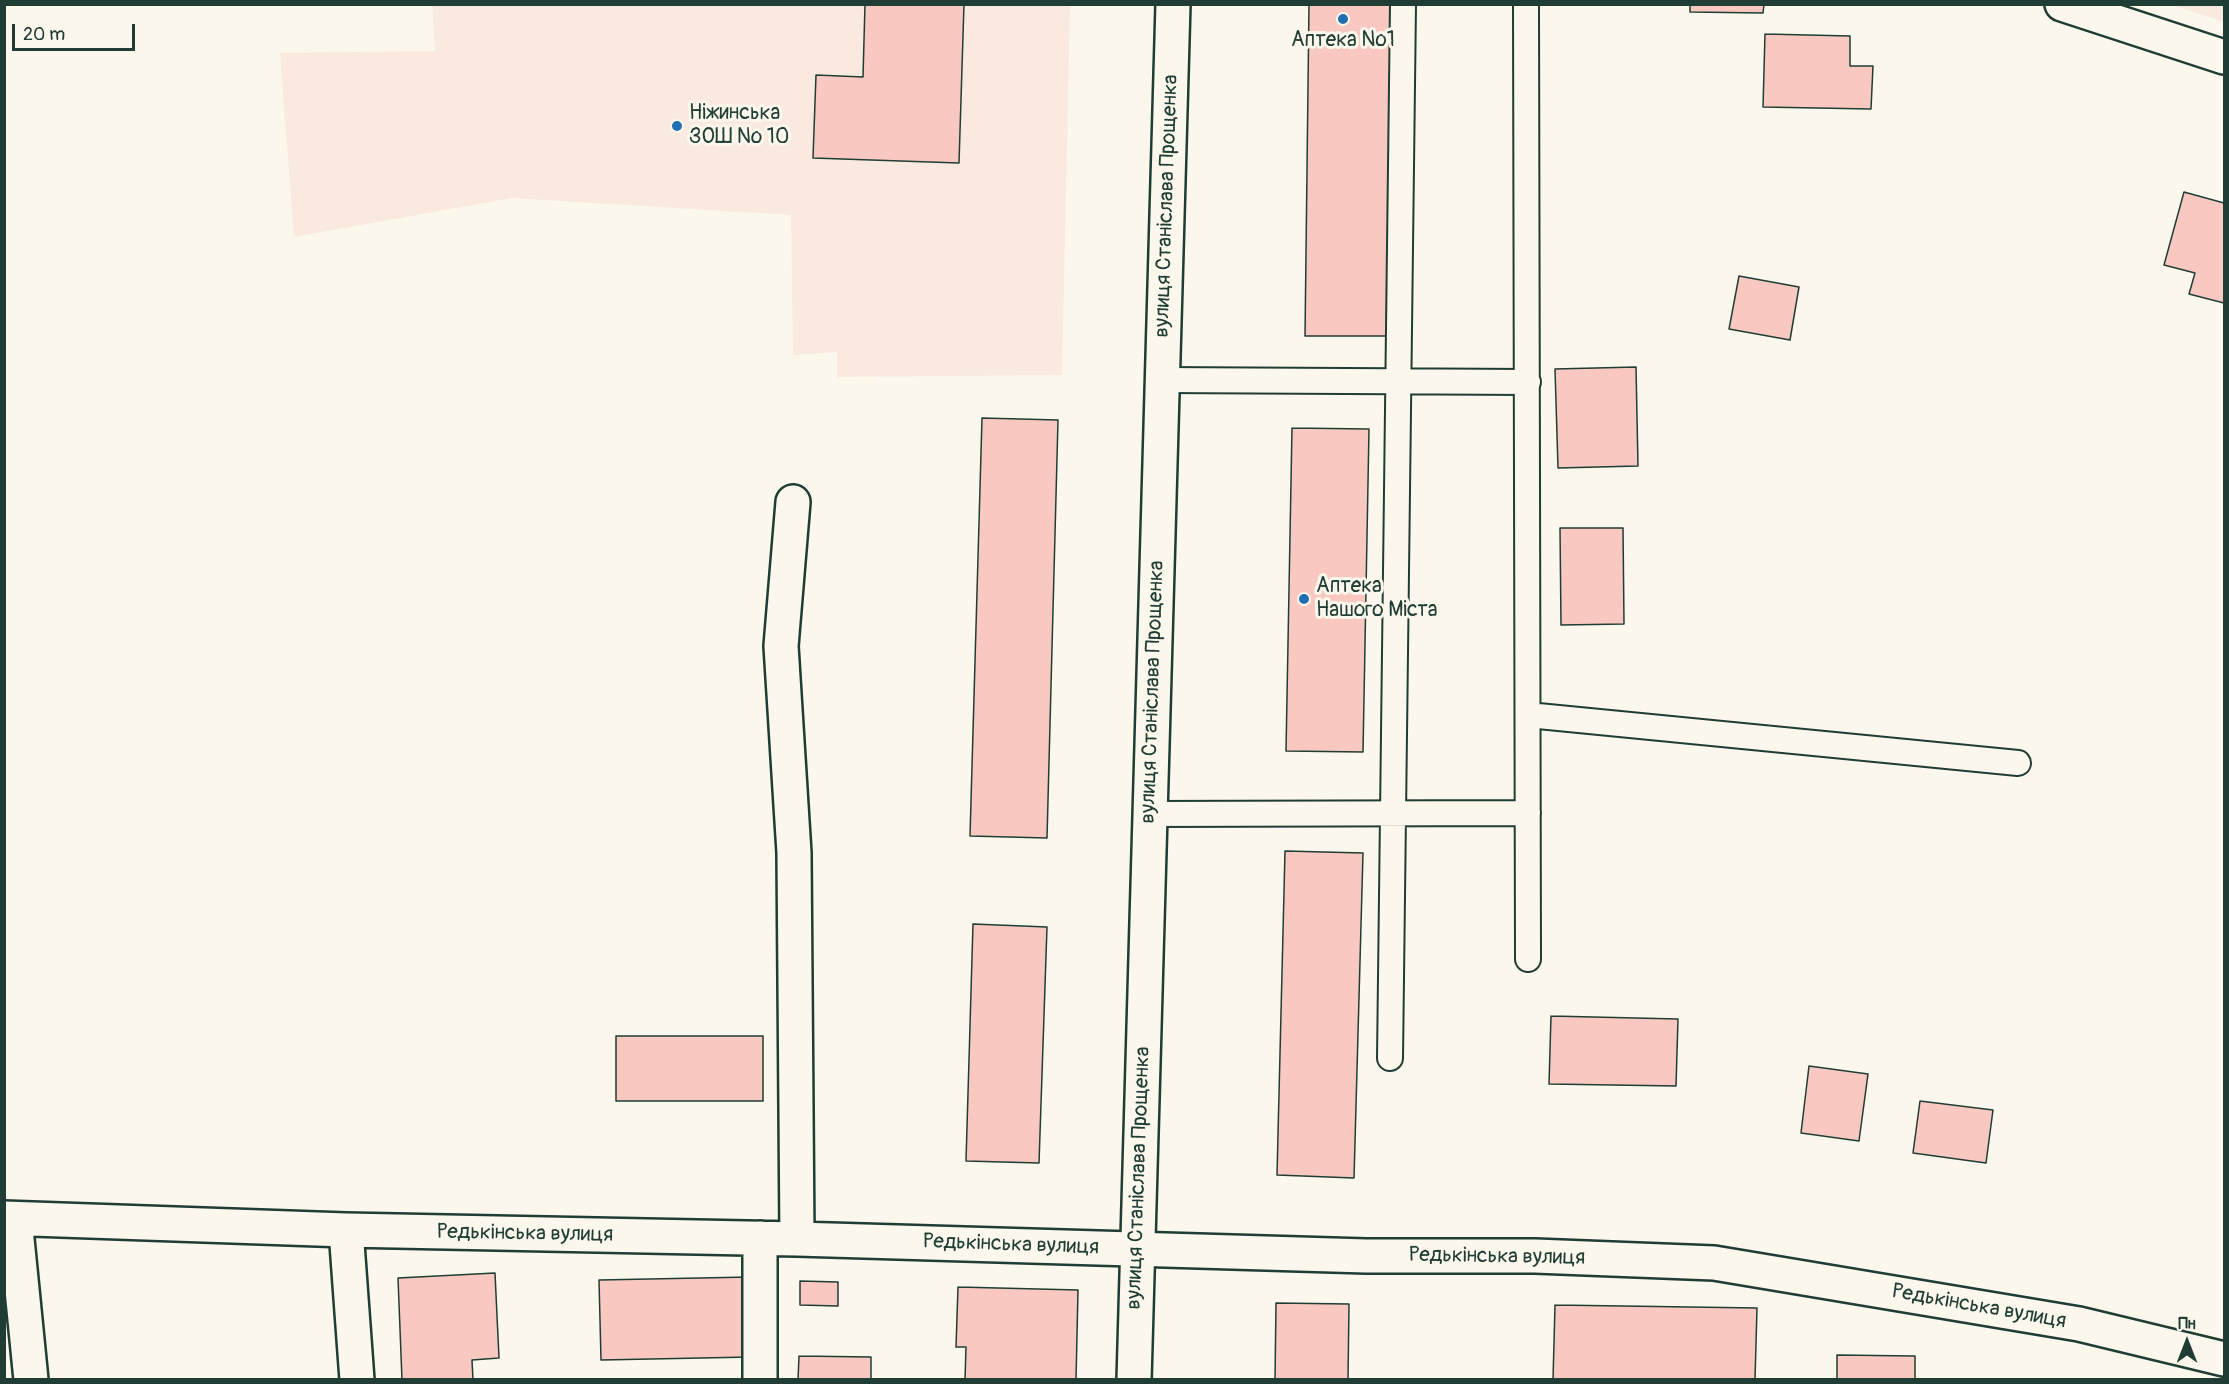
<!DOCTYPE html>
<meta charset="utf-8">
<style>
body{margin:0}
#map{position:relative;width:2229px;height:1384px;overflow:hidden;background:#fbf7ec;font-family:Pangolin,sans-serif}
canvas{display:block}
.frame{position:absolute;inset:0;border:6px solid #1f3d34;pointer-events:none}
.north{position:absolute;left:2157px;top:1312px;width:60px;height:60px;-webkit-text-stroke:4px #fbf7ec;paint-order:stroke;rotate:0deg;font-size:16px;font-weight:700;line-height:24px;text-align:center;color:#1f3d34}
.north::after{content:'';display:block;margin:auto;width:21px;height:27px;background:#1f3d34;clip-path:polygon(50% 0,100% 100%,50% 72%,0 100%)}
.scale{position:absolute;left:12px;top:24px;width:123px;height:27px;box-sizing:border-box;border:3px solid #1f3d34;border-top:0;padding-left:8px;font-size:18px;line-height:21px;white-space:nowrap;color:#1f3d34;-webkit-text-stroke:4px #fbf7ec;paint-order:stroke}
</style>
<div id="map">
<canvas width="2229" height="1384"></canvas>
<div class="frame"></div>
<div class="north">Пн</div>
<div class="scale">20 m</div>
</div>
<script>
const context = document.querySelector('canvas').getContext('2d');
context.lineJoin = 'round';
function fillPath(path, color) {
  context.fillStyle = color;
  context.fill(path, 'evenodd');
}
function toPath(rows) {
  const path = new Path2D();
  for (const r of rows) {
    path.moveTo(r[0], r[1]);
    for (let i = 2; i < r.length; i += 2) path.lineTo(r[i], r[i + 1]);
  }
  return path;
}
function trace(path, color, width, dash) {
  context.strokeStyle = color;
  context.lineWidth = width;
  context.lineCap = dash ? 'butt' : 'round';
  context.setLineDash(dash || []);
  context.stroke(path);
}
function label(font, color, halo, rows, align = 'center') {
  context.font = font + ' Pangolin,sans-serif';
  context.lineWidth = 6;
  context.setLineDash([]);
  context.textBaseline = 'middle';
  context.strokeStyle = halo;
  context.fillStyle = color;
  for (const [text, x, y, turn = 0] of rows) {
    context.save();
    context.translate(x, y);
    context.rotate((+turn || 0) * Math.PI / 180);
    context.textAlign = isNaN(turn) ? turn : align;
    if (halo) context.strokeText(text, 0, 0);
    context.fillText(text, 0, 0);
    context.restore();
  }
}
fillPath(toPath([
 [432,5,1070,5,1062,375,837,377,837,352,793,355,791,215,512,198,294,237,280,53,435,51],
 [2172,5,2224,5,2224,22]
]), '#fae9df');
const building = toPath([
 [865,4,964,4,959,163,813,158,816,75,863,77,865,4],
 [1309,4,1393,4,1388,336,1305,336,1309,4],
 [1690,4,1764,4,1763,13,1690,12,1690,4],
 [1765,34,1850,36,1850,66,1873,66,1871,109,1763,107,1765,34],
 [2184,192,2224,203,2224,303,2189,294,2195,273,2164,265,2184,192],
 [1739,276,1799,287,1790,340,1729,329,1739,276],
 [1636,367,1638,466,1558,468,1555,369,1636,367],
 [982,418,1058,420,1047,838,970,836,982,418],
 [1292,428,1369,429,1363,752,1286,751,1292,428],
 [1560,528,1623,528,1624,624,1561,625,1560,528],
 [1285,851,1363,853,1354,1178,1277,1175,1285,851],
 [973,924,1047,927,1039,1163,966,1161,973,924],
 [1551,1016,1678,1019,1676,1086,1549,1084,1551,1016],
 [616,1036,763,1036,763,1101,616,1101,616,1036],
 [1809,1066,1868,1074,1859,1141,1801,1133,1809,1066],
 [1920,1101,1993,1110,1986,1163,1913,1153,1920,1101],
 [495,1273,499,1358,472,1360,473,1380,402,1380,398,1278,495,1273],
 [750,1277,751,1357,601,1360,599,1280,750,1277],
 [800,1281,838,1282,838,1306,800,1305,800,1281],
 [958,1287,1078,1290,1076,1380,965,1380,966,1347,956,1347,958,1287],
 [1276,1303,1349,1304,1348,1380,1275,1380,1276,1303],
 [1555,1305,1757,1308,1755,1380,1553,1380,1555,1305],
 [1837,1355,1915,1356,1915,1380,1837,1380,1837,1355],
 [799,1356,871,1357,871,1380,798,1380,799,1356]
]);
fillPath(building, '#f9c9c1');
trace(building, '#1f3d34', 1.5);
const lane = toPath([
 [1526,4,1528,959],
 [1162,380,1528,382],
 [1528,715,2018,763],
 [1149,814,1528,813],
 [1390,1058,1403,4]
]);
const street = toPath([
 [793,502,781,646,794,853,797,1239],
 [4,1218,346,1230,797,1239,1366,1256,1535,1256,1714,1263,2079,1324,2224,1359],
 [15,1219,31,1380],
 [346,1230,357,1380],
 [760,1380,760,1238]
]);
const secondary = toPath([
 [2062,4,2224,57]
]);
const primary = toPath([
 [1134,1380,1173,4]
]);
trace(lane, '#1f3d34', 28);
trace(street, '#1f3d34', 38);
trace(secondary, '#1f3d34', 38);
trace(primary, '#1f3d34', 38);
trace(lane, '#fbf7ec', 24);
trace(street, '#fbf7ec', 33);
trace(secondary, '#fbf7ec', 33);
trace(primary, '#fbf7ec', 33);
for (const [x, y, r, color] of [
 [1343,19,6,"#1f6fb2"],
 [677,126,6,"#1f6fb2"],
 [1304,599,6,"#1f6fb2"]
]) {
  const dot = new Path2D();
  dot.arc(x, y, r, 0, 2 * Math.PI);
  context.fillStyle = color;
  context.fill(dot);
  trace(dot, '#fbf7ec', 2);
}
label('21px', '#1f3d34', '#fbf7ec', [
 ["Аптека №1",1343,41,"center"],
 ["Ніжинська",689,114],
 ["ЗОШ № 10",689,138],
 ["Аптека",1316,587],
 ["Нашого Міста",1316,611]
], 'left');
label('21px', '#1f3d34', '#fbf7ec', [
 ["вулиця Станіслава Прощенка",1167,206,-88],
 ["вулиця Станіслава Прощенка",1153,692,-88],
 ["вулиця Станіслава Прощенка",1139,1178,-88],
 ["Редькінська вулиця",525,1234,1],
 ["Редькінська вулиця",1011,1245,2],
 ["Редькінська вулиця",1497,1257,1],
 ["Редькінська вулиця",1979,1307,10]
]);
</script>
